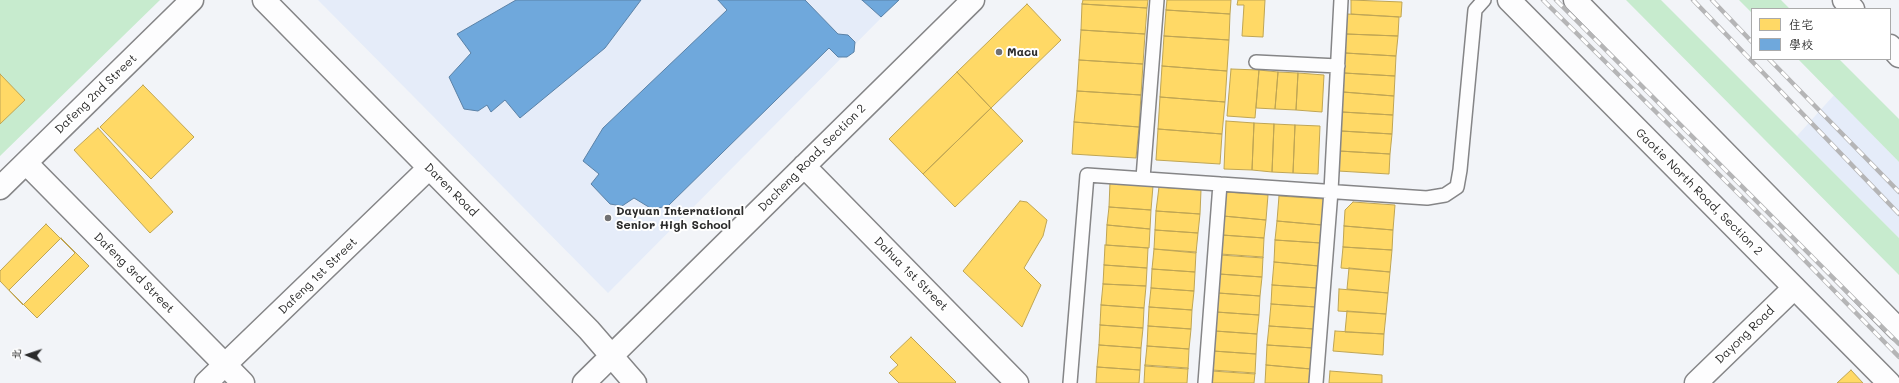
<!DOCTYPE html>
<meta charset="utf-8">
<style>
body{margin:0}
#map{position:relative;width:1899px;height:383px;overflow:hidden;background:#f2f4f8;font-family:Mali,"LXGW WenKai TC",sans-serif}
canvas{display:block}
.legend{position:absolute;left:1751px;top:8px;width:140px;height:52px;box-sizing:border-box;background:#fff;border:1px solid #aaa;margin:0;padding:5px 7px;list-style:none;font-size:12px;color:#2b2b2b}
.legend li{display:flex;align-items:center;gap:8px;height:20px}
.legend b{width:20px;border:1px solid #aaa}
.north{position:absolute;left:8px;top:335px;width:40px;height:40px;-webkit-text-stroke:3px #fff;paint-order:stroke;rotate:273deg;font-size:11px;font-weight:700;line-height:16px;text-align:center;color:#2b2b2b}
.north::after{content:'';display:block;margin:auto;width:14px;height:18px;background:#2b2b2b;clip-path:polygon(50% 0,100% 100%,50% 72%,0 100%)}
</style>
<div id="map">
<canvas width="1899" height="383"></canvas>
<ul class="legend">
<li><b style="height:11px;background:#ffd966"></b>住宅</li>
<li><b style="height:11px;background:#6fa8dc"></b>學校</li>
</ul>
<div class="north">北</div>
</div>
<script>
const context = document.querySelector('canvas').getContext('2d');
context.lineJoin = 'round';
function fillPath(path, color) {
  context.fillStyle = color;
  context.fill(path, 'evenodd');
}
function toPath(rows) {
  const path = new Path2D();
  for (const r of rows) {
    path.moveTo(r[0], r[1]);
    for (let i = 2; i < r.length; i += 2) path.lineTo(r[i], r[i + 1]);
  }
  return path;
}
function trace(path, color, width, dash) {
  context.strokeStyle = color;
  context.lineWidth = width;
  context.lineCap = dash ? 'butt' : 'round';
  context.setLineDash(dash || []);
  context.stroke(path);
}
function label(font, color, halo, rows, align = 'center') {
  context.font = font + ' Mali,sans-serif';
  context.lineWidth = 4;
  context.setLineDash([]);
  context.textBaseline = 'middle';
  context.strokeStyle = halo;
  context.fillStyle = color;
  for (const [text, x, y, turn = 0] of rows) {
    context.save();
    context.translate(x, y);
    context.rotate((+turn || 0) * Math.PI / 180);
    context.textAlign = isNaN(turn) ? turn : align;
    if (halo) context.strokeText(text, 0, 0);
    context.fillText(text, 0, 0);
    context.restore();
  }
}
fillPath(toPath([
 [318,0,899,0,608,293],
 [1834,95,1899,162,1899,238,1797,136]
]), '#e5ecf9');
fillPath(toPath([
 [0,0,160,0,0,156],
 [1626,0,1661,0,1899,238,1899,275],
 [1739,0,1781,0,1790,9,1752,9,1752,13],
 [1798,59,1839,59,1899,119,1899,162]
]), '#c7ebce');
const homes = toPath([
 [1083,0,1148,0,1147,8,1082,4,1083,0],
 [1167,0,1231,0,1230,14,1166,10,1167,0],
 [1238,0,1265,0,1263,37,1242,36,1244,5,1237,5,1238,0],
 [1351,0,1402,2,1401,17,1351,14,1351,0],
 [1027,4,1061,40,991,108,957,72,1027,4],
 [1082,4,1147,8,1145,34,1081,30,1082,4],
 [1166,10,1230,14,1229,40,1164,36,1166,10],
 [1347,14,1399,17,1398,36,1346,34,1347,14],
 [1081,30,1145,34,1143,64,1079,60,1081,30],
 [1346,34,1398,36,1396,56,1345,53,1346,34],
 [1164,36,1229,40,1227,71,1162,66,1164,36],
 [1345,53,1396,56,1395,76,1344,73,1345,53],
 [1079,60,1143,64,1141,95,1077,91,1079,60],
 [1162,66,1227,71,1225,102,1160,97,1162,66],
 [1231,69,1259,70,1255,118,1227,116,1231,69],
 [1259,70,1278,72,1275,109,1256,108,1259,70],
 [957,72,991,108,923,174,889,139,957,72],
 [1278,72,1298,73,1296,110,1275,109,1278,72],
 [1298,73,1324,75,1322,112,1296,110,1298,73],
 [1344,73,1395,76,1394,96,1343,92,1344,73],
 [0,74,25,100,0,124,0,74],
 [143,85,194,137,151,179,100,127,143,85],
 [1077,91,1141,95,1139,127,1074,122,1077,91],
 [1343,92,1394,96,1393,115,1342,112,1343,92],
 [1160,97,1225,102,1222,134,1158,129,1160,97],
 [991,108,1023,141,955,207,923,174,991,108],
 [1342,112,1393,115,1392,134,1341,131,1342,112],
 [1226,121,1254,123,1252,170,1224,169,1226,121],
 [1074,122,1139,127,1136,158,1072,154,1074,122],
 [1254,123,1274,124,1272,172,1252,170,1254,123],
 [1274,124,1295,125,1293,173,1272,172,1274,124],
 [1295,125,1320,126,1318,174,1293,173,1295,125],
 [98,128,173,212,150,233,74,150,98,128],
 [1158,129,1222,134,1220,164,1156,160,1158,129],
 [1341,131,1392,134,1390,154,1339,151,1341,131],
 [1339,151,1390,154,1389,174,1338,171,1339,151],
 [1110,182,1153,186,1151,210,1109,207,1110,182],
 [1159,187,1201,190,1200,214,1156,211,1159,187],
 [1225,192,1268,195,1266,220,1223,216,1225,192],
 [1279,196,1324,199,1322,225,1277,221,1279,196],
 [1020,201,1027,202,1047,220,1043,236,1024,268,1041,285,1022,327,963,271,1020,201],
 [1353,202,1395,205,1393,230,1344,226,1345,210,1353,202],
 [1109,207,1151,210,1150,229,1107,225,1109,207],
 [1156,211,1200,214,1198,233,1155,230,1156,211],
 [1223,216,1266,220,1264,238,1222,235,1223,216],
 [1277,221,1322,225,1321,243,1275,240,1277,221],
 [46,224,75,253,23,305,0,281,0,271,46,224],
 [1107,225,1150,229,1149,248,1106,245,1107,225],
 [1344,226,1393,230,1392,250,1343,247,1344,226],
 [1155,230,1198,233,1196,253,1154,249,1155,230],
 [1222,235,1264,238,1263,258,1220,255,1222,235],
 [61,238,89,266,37,318,9,290,61,238],
 [1275,240,1321,243,1319,266,1274,262,1275,240],
 [1105,245,1148,248,1147,268,1104,265,1105,245],
 [1343,247,1392,250,1390,272,1341,268,1343,247],
 [1154,249,1196,252,1195,272,1152,269,1154,249],
 [1220,254,1263,257,1262,277,1219,274,1220,254],
 [1274,262,1319,266,1317,288,1272,285,1274,262],
 [1104,265,1147,268,1146,286,1103,284,1104,265],
 [1349,268,1390,272,1388,293,1347,289,1349,268],
 [1152,269,1195,272,1194,291,1151,288,1152,269],
 [1219,274,1262,277,1260,296,1218,293,1219,274],
 [1103,284,1146,286,1144,308,1101,305,1103,284],
 [1272,285,1317,288,1316,307,1271,304,1272,285],
 [1151,288,1194,291,1192,310,1149,307,1151,288],
 [1339,289,1388,293,1386,314,1338,311,1339,289],
 [1218,293,1260,296,1259,315,1216,312,1218,293],
 [1271,304,1316,307,1314,329,1269,326,1271,304],
 [1101,305,1144,308,1143,328,1100,325,1101,305],
 [1149,307,1192,310,1191,329,1148,326,1149,307],
 [1347,311,1386,314,1384,334,1345,332,1347,311],
 [1216,312,1259,315,1257,334,1215,331,1216,312],
 [1100,325,1143,328,1141,348,1099,345,1100,325],
 [1148,326,1191,329,1189,349,1147,346,1148,326],
 [1269,326,1314,329,1313,348,1267,345,1269,326],
 [1215,331,1257,334,1256,354,1213,351,1215,331],
 [1335,331,1384,334,1383,355,1333,351,1335,331],
 [911,337,956,382,955,383,899,383,889,373,898,365,890,357,911,337],
 [1099,345,1141,348,1140,370,1097,367,1099,345],
 [1267,345,1313,348,1311,369,1266,365,1267,345],
 [1147,346,1189,349,1188,369,1145,366,1147,346],
 [1213,351,1256,354,1255,374,1212,371,1213,351],
 [1145,365,1188,368,1187,383,1144,383,1145,365],
 [1266,365,1311,369,1310,383,1265,383,1266,365],
 [1097,367,1140,370,1139,383,1096,383,1097,367],
 [1212,370,1255,373,1254,383,1211,383,1212,370],
 [1851,370,1863,383,1837,383,1851,370],
 [1330,371,1382,375,1382,383,1329,383,1330,371]
]);
fillPath(homes, '#ffd966');
trace(homes, '#bfa554', 1);
const schools = toPath([
 [516,0,641,0,605,48,520,118,505,100,491,112,487,105,478,111,464,109,449,77,471,53,457,34,516,0],
 [718,0,805,0,838,34,848,35,855,42,854,52,847,57,838,57,829,48,668,206,652,209,634,198,622,206,610,204,591,184,599,174,583,161,603,128,727,10,718,0],
 [862,0,899,0,881,17,862,0]
]);
fillPath(schools, '#6fa8dc');
trace(schools, '#5b82a7', 1);
const lane = toPath([
 [1256,62,1338,66],
 [1143,178,1157,0],
 [1070,383,1087,175,1427,198,1445,195,1457,187,1460,170,1475,10,1484,0],
 [1205,383,1220,184],
 [1316,383,1331,191,1341,0]
]);
const street = toPath([
 [264,0,589,330,635,383],
 [26,163,243,383],
 [804,166,1017,383],
 [0,188,192,0],
 [206,383,429,168],
 [584,383,973,0],
 [1696,383,1794,288]
]);
const secondary = toPath([
 [1509,0,1889,383],
 [1575,0,1899,330],
 [1844,0,1853,9],
 [1890,46,1899,56]
]);
trace(lane, '#858587', 16);
trace(street, '#858587', 25);
trace(secondary, '#858587', 25);
trace(lane, '#fdfdfe', 13);
trace(street, '#fdfdfe', 22);
trace(secondary, '#fdfdfe', 22);
const rail = toPath([
 [1543,0,1775,230,1899,357],
 [1556,0,1899,344],
 [1693,0,1899,214],
 [1712,0,1752,42],
 [1769,59,1899,192]
]);
trace(rail, '#b5b5b6', 4.5);
trace(rail, '#fff', 3, [9]);
for (const [x, y, r, color] of [
 [999,52,4,"#717173"],
 [608,218,4,"#717173"]
]) {
  const dot = new Path2D();
  dot.arc(x, y, r, 0, 2 * Math.PI);
  context.fillStyle = color;
  context.fill(dot);
  trace(dot, '#fff', 1.5);
}
label('bold 12px', '#2b2b2b', '#fff', [
 ["Macu",1007,52],
 ["Dayuan International",616,211],
 ["Senior High School",616,225]
], 'left');
label('12px', '#2b2b2b', '#fff', [
 ["Dafeng 2nd Street",96,94,-44],
 ["Dacheng Road, Section 2",812,158,-45],
 ["Daren Road",451,190,45],
 ["Gaotie North Road, Section 2",1699,192,45],
 ["Dafeng 3rd Street",134,273,45],
 ["Dahua 1st Street",911,274,45],
 ["Dafeng 1st Street",318,276,-44],
 ["Dayong Road",1745,335,-44]
]);
</script>
